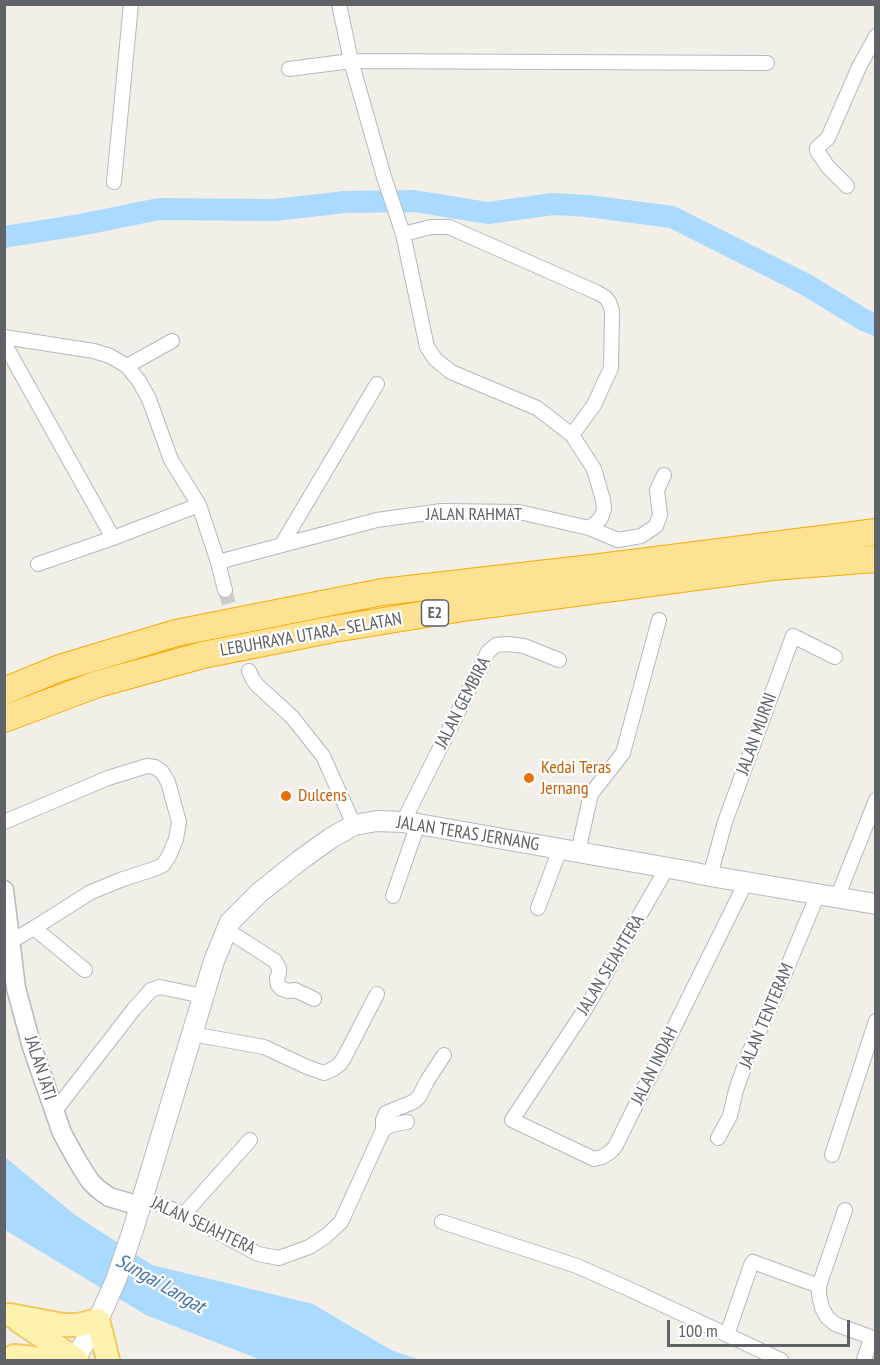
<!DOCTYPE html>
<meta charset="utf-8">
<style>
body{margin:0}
#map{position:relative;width:880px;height:1365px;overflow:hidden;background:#f1efe8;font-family:"PT Sans Narrow",sans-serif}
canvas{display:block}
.frame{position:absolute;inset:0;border:6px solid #5f6368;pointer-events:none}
.scale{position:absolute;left:667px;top:1320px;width:183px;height:27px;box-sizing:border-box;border:3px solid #5f6368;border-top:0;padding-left:8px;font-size:18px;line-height:21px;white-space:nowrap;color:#5f6368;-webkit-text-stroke:4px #fff;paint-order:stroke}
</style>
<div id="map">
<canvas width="880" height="1365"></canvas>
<div class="frame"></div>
<div class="scale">100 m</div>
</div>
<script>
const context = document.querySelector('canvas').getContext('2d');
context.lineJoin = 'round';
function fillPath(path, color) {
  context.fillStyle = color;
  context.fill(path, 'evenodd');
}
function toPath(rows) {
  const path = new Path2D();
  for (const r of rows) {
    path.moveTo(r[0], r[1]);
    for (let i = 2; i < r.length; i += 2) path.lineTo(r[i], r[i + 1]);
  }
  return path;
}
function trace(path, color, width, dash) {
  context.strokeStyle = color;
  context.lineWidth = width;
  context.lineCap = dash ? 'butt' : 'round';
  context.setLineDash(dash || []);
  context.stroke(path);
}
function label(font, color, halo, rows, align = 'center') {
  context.font = font + ' "PT Sans Narrow",sans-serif';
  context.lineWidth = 4.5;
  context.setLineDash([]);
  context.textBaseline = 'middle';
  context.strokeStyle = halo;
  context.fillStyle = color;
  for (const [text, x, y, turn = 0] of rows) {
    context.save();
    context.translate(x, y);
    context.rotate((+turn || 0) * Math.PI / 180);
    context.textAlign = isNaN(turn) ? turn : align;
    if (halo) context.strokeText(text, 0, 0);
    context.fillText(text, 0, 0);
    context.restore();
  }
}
fillPath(toPath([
 [5,1157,75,1215,152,1265,313,1304,391,1350,420,1360,261,1360,146,1315,5,1230]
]), '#aadaff');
trace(toPath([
 [4,237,80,225,159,209,274,210,345,202,414,201,488,213,553,204,588,206,672,217,805,284,864,320,876,325]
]), '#aadaff', 22);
trace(toPath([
 [225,590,235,626]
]), '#ccccc8', 14, [14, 7]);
const minor = toPath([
 [289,69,351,61,767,63],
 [114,182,131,4],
 [847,186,828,167,817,151,817,148,828,138,859,67,876,36],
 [403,234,431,227,449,227,596,292,605,297,609,302,612,311,611,368,594,405,572,435],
 [4,337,94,351,110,356,127,366,139,381,149,399,171,460,199,505,218,562,377,520,442,511,519,512,589,528,596,523,601,518,604,509,603,500,594,469,572,435,537,408,451,372,435,359,427,347,403,234,384,177,351,61,339,4],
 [4,343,113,538],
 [127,366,172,341],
 [589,528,618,540,641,536,656,526,660,515,657,490,664,475],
 [282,544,377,384],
 [218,562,225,590],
 [38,564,113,538,199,505],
 [249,671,253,680,258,686,292,717,323,756,354,825],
 [4,822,108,778,147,766,155,767,162,772,168,782,179,822,176,839,169,856,163,865,154,869,123,879,91,892,34,928,10,942],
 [403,822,488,652,496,645,508,644,524,646,559,660],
 [578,852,591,794,623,753,659,620],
 [667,868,586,1008,512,1120,594,1159,602,1157,610,1152,615,1147,746,882],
 [710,876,725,822,793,636,835,657],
 [393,896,418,824],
 [837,898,876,800],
 [538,908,560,849],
 [34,928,85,970],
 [227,930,275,961,279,968,279,973,277,978,278,985,282,989,288,991,295,990,314,999],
 [192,1034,264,1047,307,1067,324,1073,333,1069,340,1064,344,1058,377,994],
 [54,1112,134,1009,151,990,160,987,203,996],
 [383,1130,383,1120,386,1113,413,1102,419,1097,427,1081,444,1055],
 [718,1138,730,1116,736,1090,749,1053,774,999,818,894],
 [832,1155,876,1021],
 [143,1198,184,1214,258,1254,279,1258,309,1247,326,1236,341,1222,383,1130,391,1125,407,1122],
 [845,1210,819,1286,819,1295,822,1308,827,1317,835,1324,876,1339],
 [184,1214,250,1140],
 [442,1222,577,1266,629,1289,781,1360],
 [727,1335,751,1265,753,1262,819,1286],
 [864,1360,871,1338]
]);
const tertiary = toPath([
 [4,890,16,988,32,1047,62,1133,78,1162,90,1181,98,1189,109,1197,140,1206]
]);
const secondary = toPath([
 [75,1359,98,1320,116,1280,133,1230,214,961,230,922,259,893,299,861,331,838,354,825,377,821,403,822,418,824,686,871,710,876,876,904]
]);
const primary = toPath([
 [10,1315,63,1325,78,1325,98,1320,108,1360],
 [19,1321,77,1360],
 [14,1356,54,1360]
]);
const motorway = toPath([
 [4,691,60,668,176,633,382,592,600,567,876,532],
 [4,719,98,684,203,655,334,629,469,607,772,567,876,559]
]);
trace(minor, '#b5b8bc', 16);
trace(tertiary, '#b5b8bc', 21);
trace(secondary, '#b6babf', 22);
trace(primary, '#f2c960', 26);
trace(motorway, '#f9ab00', 28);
trace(minor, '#fff', 14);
trace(tertiary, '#fff', 18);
trace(secondary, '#fff', 20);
trace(primary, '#fff2af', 22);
trace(motorway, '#fde293', 26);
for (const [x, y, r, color] of [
 [529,778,6,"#e8710a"],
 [286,796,6,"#e8710a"]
]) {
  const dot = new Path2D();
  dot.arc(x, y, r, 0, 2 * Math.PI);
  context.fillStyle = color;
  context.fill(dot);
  trace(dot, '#fff', 2);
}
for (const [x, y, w] of [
 [435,613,27]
]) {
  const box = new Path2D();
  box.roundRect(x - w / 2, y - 13, w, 26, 4.5);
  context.fillStyle = '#fff';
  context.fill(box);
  trace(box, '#5f6368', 1.5);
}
label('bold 16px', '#5f6368', null, [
 ["E2",435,613]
]);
label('18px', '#5f6368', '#fff', [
 ["JALAN RAHMAT",474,515],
 ["LEBUHRAYA UTARA–SELATAN",311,635,-10],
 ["JALAN GEMBIRA",463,703,-63],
 ["JALAN MURNI",757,734,-70],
 ["JALAN TERAS JERNANG",468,834,9],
 ["JALAN SEJAHTERA",611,965,-59],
 ["JALAN TENTERAM",767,1016,-67],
 ["JALAN INDAH",655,1066,-64],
 ["JALAN JATI",40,1068,72],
 ["JALAN SEJAHTERA",203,1226,25]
]);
label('18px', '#c56008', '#fff', [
 ["Kedai Teras",541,768],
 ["Jernang",541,789],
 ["Dulcens",298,796]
], 'left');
label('italic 20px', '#4174aa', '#fff', [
 ["Sungai Langat",160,1284,30]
]);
</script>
